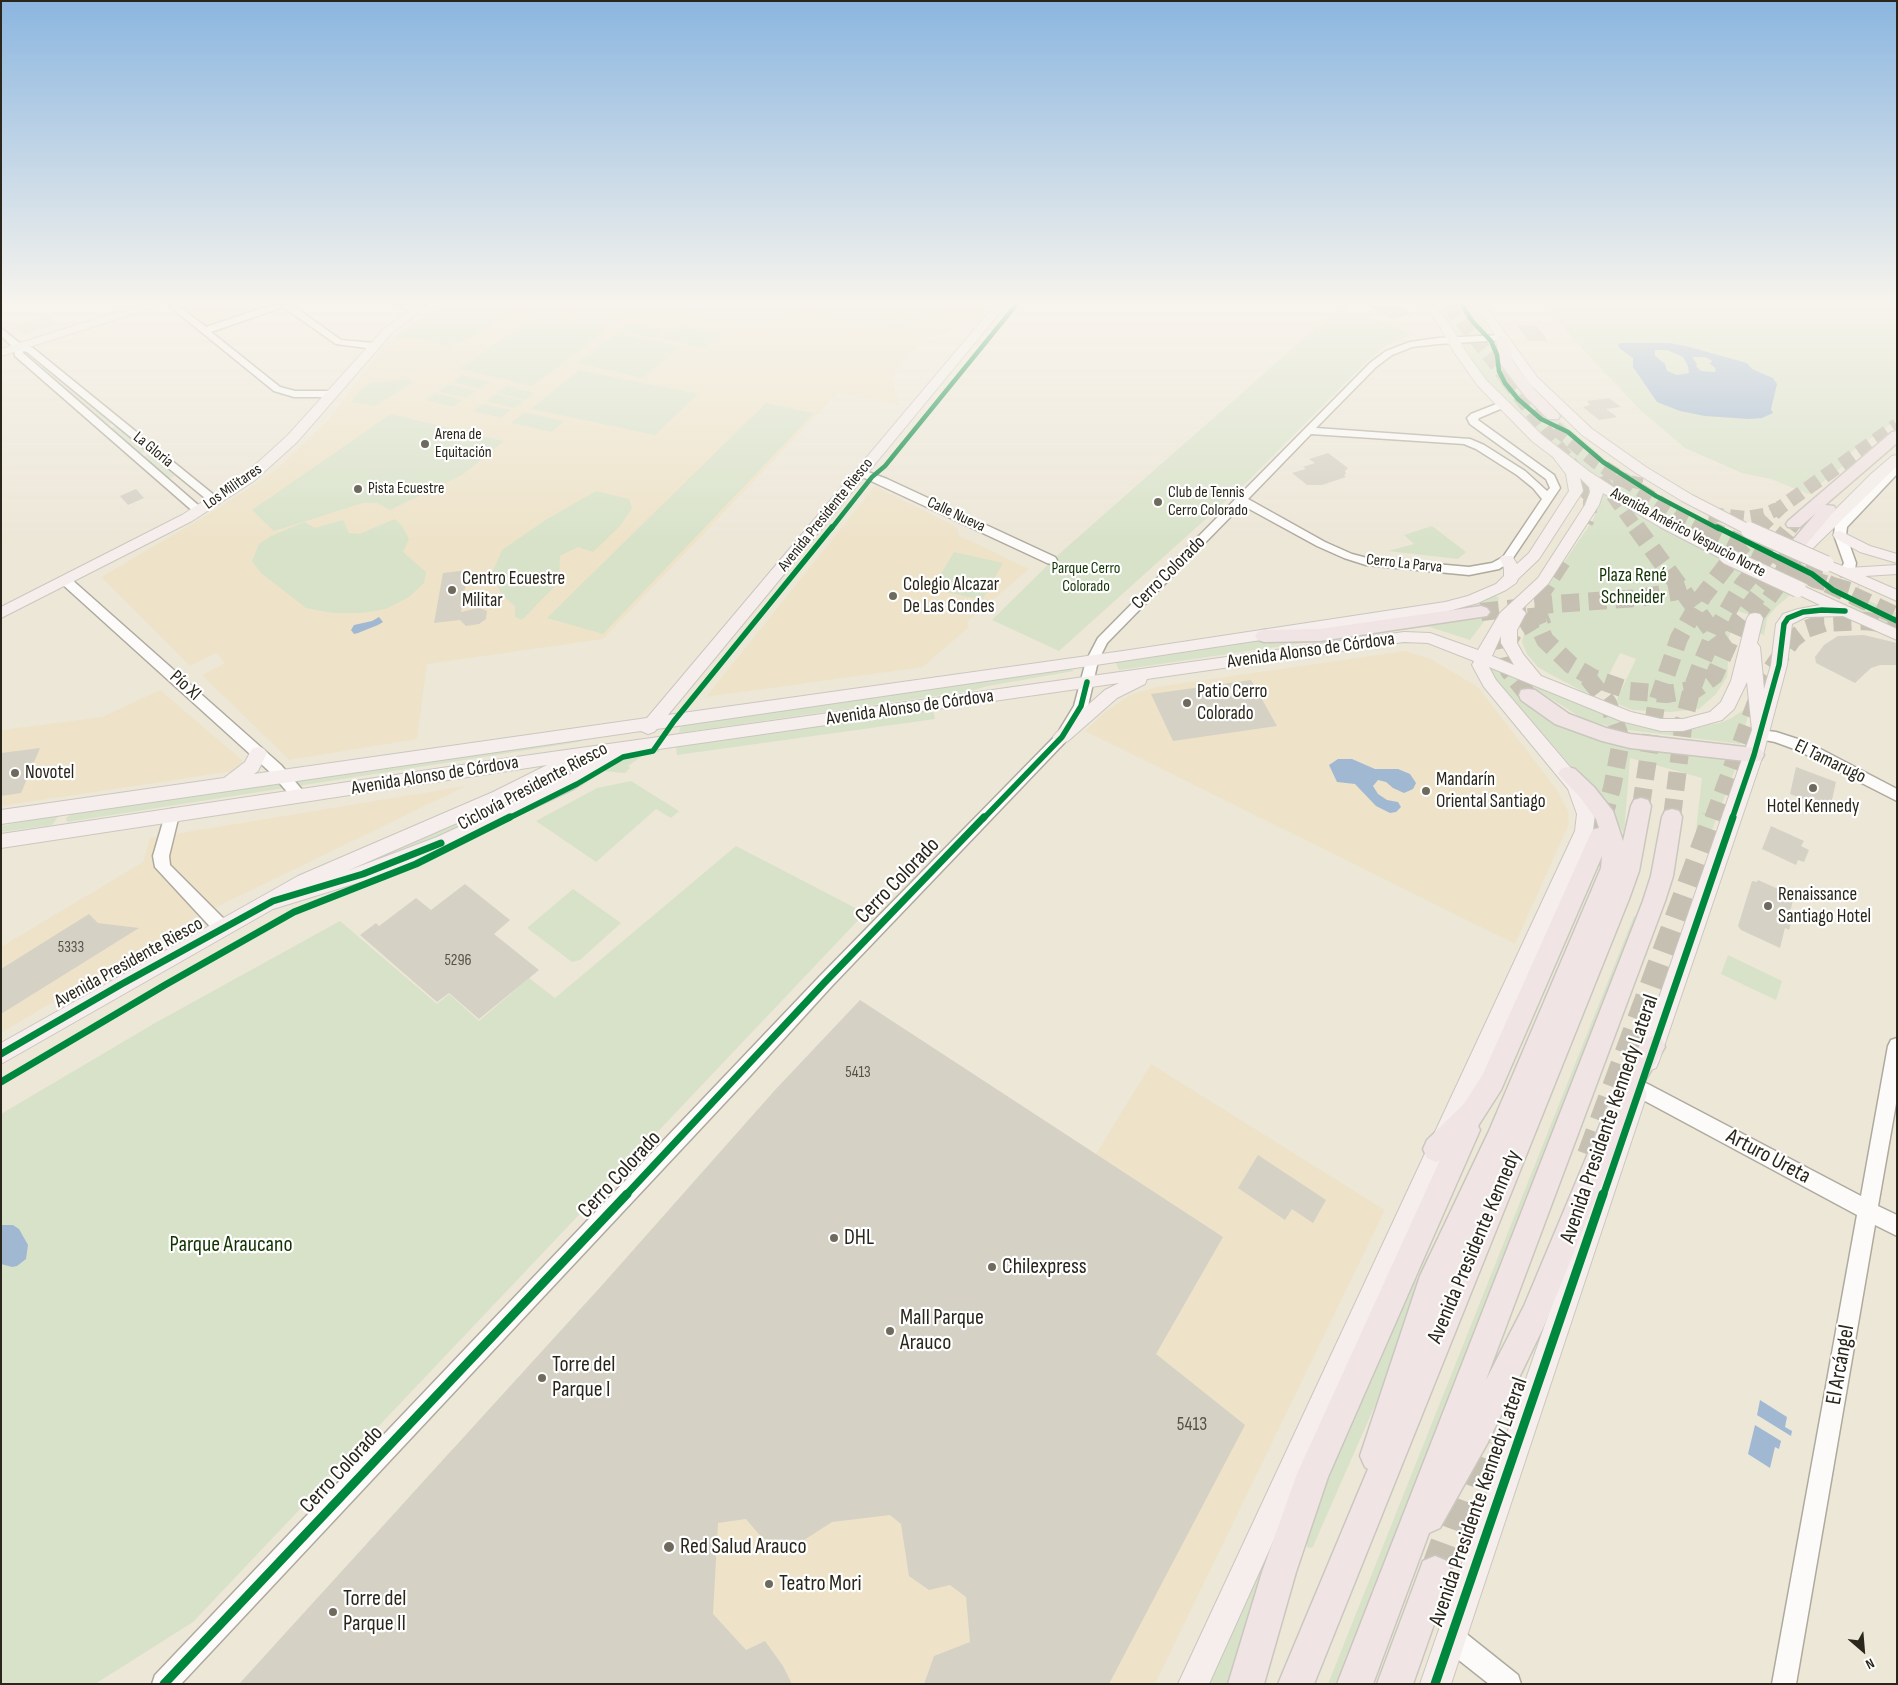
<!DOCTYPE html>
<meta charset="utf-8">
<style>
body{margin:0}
#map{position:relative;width:1898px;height:1685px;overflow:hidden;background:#ede7d8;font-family:"Sofia Sans Condensed",sans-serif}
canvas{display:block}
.frame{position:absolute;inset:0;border:2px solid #2a261b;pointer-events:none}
.north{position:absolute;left:1838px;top:1625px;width:50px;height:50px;-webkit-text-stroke:4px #fff;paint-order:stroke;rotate:153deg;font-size:14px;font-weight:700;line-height:20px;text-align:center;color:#2a261b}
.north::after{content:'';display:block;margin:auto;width:18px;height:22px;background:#2a261b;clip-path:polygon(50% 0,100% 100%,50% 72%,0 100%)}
</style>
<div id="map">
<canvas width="1898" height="1685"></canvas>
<div class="frame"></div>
<div class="north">N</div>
</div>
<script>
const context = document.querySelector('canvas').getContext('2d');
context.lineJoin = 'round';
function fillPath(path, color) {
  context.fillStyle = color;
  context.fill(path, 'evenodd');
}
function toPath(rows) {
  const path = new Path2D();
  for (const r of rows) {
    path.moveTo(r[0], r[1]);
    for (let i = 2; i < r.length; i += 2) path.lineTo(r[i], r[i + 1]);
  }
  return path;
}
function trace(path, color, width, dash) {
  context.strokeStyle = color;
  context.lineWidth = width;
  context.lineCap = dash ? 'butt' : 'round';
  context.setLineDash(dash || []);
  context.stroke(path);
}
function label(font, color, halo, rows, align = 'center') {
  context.font = font + ' "Sofia Sans Condensed",sans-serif';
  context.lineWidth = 4.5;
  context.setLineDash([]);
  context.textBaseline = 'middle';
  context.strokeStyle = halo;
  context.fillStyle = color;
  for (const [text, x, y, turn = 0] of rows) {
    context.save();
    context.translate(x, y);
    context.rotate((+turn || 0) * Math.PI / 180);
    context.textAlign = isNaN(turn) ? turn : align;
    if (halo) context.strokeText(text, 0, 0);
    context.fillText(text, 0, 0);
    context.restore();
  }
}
fillPath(toPath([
 [179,305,270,305,206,326],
 [439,305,990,305,975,324,934,336,922,342,901,363,894,375,893,382,899,405,838,393,603,639,427,664,417,739,289,760,202,675,225,663,216,653,190,666,101,577,205,516,254,485,282,464,328,420,383,346],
 [875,486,958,528,958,535,1029,569,967,622,969,627,923,667,706,697],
 [1405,651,1431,659,1478,687,1557,790,1568,811,1569,824,1515,944,1085,731,1105,712,1130,695,1156,687],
 [160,690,243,761,234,771,1,806,2,730,102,717],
 [466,786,194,918,1,1033,1,947,143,862,150,838],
 [860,1000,1096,1154,1151,1064,1385,1210,1155,1684,299,1684,425,1540,398,1509,452,1449,479,1478,630,1307,604,1283,760,1107]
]), '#eee3c9');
fillPath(toPath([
 [441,305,522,305,478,335,446,346,419,338,393,338],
 [607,305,798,305,781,319,755,324,633,311],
 [825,305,835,305,846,310,852,307,847,305,854,307,861,305,862,307,893,318,886,321,905,318,930,305,948,305,897,331,887,327,889,326,862,325,837,318,832,321,828,319,833,316],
 [874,305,918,305,898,315],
 [1434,305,1470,305,1484,322,1490,334,1468,337,1457,334],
 [1541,305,1897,305,1897,420,1847,455,1855,459,1839,469,1808,494,1771,479,1742,473,1685,448,1640,410],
 [1338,308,1392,325,1406,331,1411,336,1387,345,1368,360,1248,481,1059,651,992,620,1058,555],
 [587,311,622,319,532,386,459,369,540,313,574,321],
 [48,315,58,324,24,334,14,326],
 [630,322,665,329,654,338,618,331],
 [679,325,722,334,705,348,662,339],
 [618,333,682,347,642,378,577,363],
 [1492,343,1508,378,1520,394,1544,418,1556,417,1607,461,1639,480,1633,485,1760,551,1751,562,1693,535,1604,486,1516,414,1475,368,1463,344],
 [44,366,113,423,106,426,38,368],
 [579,370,698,394,655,435,531,409],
 [463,375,489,382,480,389,453,382],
 [408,379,413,382,375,406,352,402,361,389,370,383],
 [449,384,476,391,466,398,439,391],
 [507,386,534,393,525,400,497,393],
 [436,393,463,400,453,407,426,400],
 [496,394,524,401,514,408,486,401],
 [766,403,814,413,603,634,547,618],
 [483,404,511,410,501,418,473,411],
 [524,412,564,421,552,432,511,423],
 [391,414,504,441,462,475,390,510,377,503,363,503,274,531,252,510],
 [116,426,146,452,139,454,110,429],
 [150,454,175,476,168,479,143,457],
 [596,491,629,499,632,508,620,526,593,552,578,547,560,556,559,582,522,620,515,617,515,606,502,595,492,573,502,550,547,519],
 [1602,493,1723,559,1794,592,1777,606,1767,618,1764,635,1757,632,1761,619,1738,611,1726,646,1728,664,1727,677,1716,694,1699,709,1670,712,1633,710,1618,704,1617,699,1636,659,1620,653,1600,692,1597,694,1584,692,1548,673,1538,667,1527,654,1522,642,1528,615,1593,520],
 [395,519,402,526,409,539,403,552,426,572,424,583,409,597,386,609,363,613,332,613,306,608,261,573,252,561,259,544,271,536,304,522,315,528,343,520,349,533,359,534],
 [1432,526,1466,552,1458,559,1388,551,1414,544,1404,535],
 [954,552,1003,563,982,600,932,589],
 [1495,596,1499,597,1498,603,1470,640,1430,627,1415,625,1483,614,1476,605],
 [1862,598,1897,613,1897,631,1847,608],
 [1337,638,1119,670,1115,661,1269,639],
 [1491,663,1667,728,1695,728,1719,723,1730,719,1751,705,1740,744,1620,729,1589,721,1577,715,1539,691,1523,696,1558,721,1740,756,1705,848,1694,848,1702,778,1630,758,1624,833,1600,799,1498,682,1491,672],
 [1068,667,1074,671,988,686,970,691,679,733,681,724],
 [933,710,935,719,677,755,676,746],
 [585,739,579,742,67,822,66,818,73,813],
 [659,749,659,752,645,754,628,766,630,768,625,773,602,771,629,755],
 [578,769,441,835,359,865,558,772],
 [631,781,679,811,671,818,656,809,596,862,536,821,597,788],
 [60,814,52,825,1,832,1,826],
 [736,846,865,913,193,1622,95,1684,1,1684,1,1114,155,1023,340,921,437,1004,449,994,479,1021,529,978,555,998],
 [573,889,621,923,580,960,572,962,527,928],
 [1634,916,1640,919,1340,1684,1328,1684],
 [1728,955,1782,981,1776,1000,1721,974],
 [1429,1252,1408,1330,1315,1542,1313,1547,1308,1548,1305,1542,1323,1479],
 [1301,1475,1229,1684,1206,1684]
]), '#d8e2c9');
fillPath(toPath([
 [1621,343,1669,343,1686,346,1747,363,1752,369,1773,378,1777,384,1771,409,1773,413,1762,418,1749,419,1705,416,1680,411,1657,402,1633,367,1633,358,1619,348,1618,344],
 [1658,350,1667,350,1683,357,1688,366,1689,373,1677,375,1667,371,1665,364,1655,356,1655,350],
 [1692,357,1705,357,1711,360,1712,362,1709,363,1716,369,1715,372,1701,371,1696,366,1697,364],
 [379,617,383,622,378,625,358,633,354,634,351,630,354,625,372,621],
 [1338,759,1352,759,1375,769,1398,769,1410,774,1416,783,1413,789,1404,793,1393,788,1386,782,1378,780,1373,786,1378,794,1387,800,1398,802,1401,807,1396,812,1390,813,1376,806,1355,784,1337,782,1329,765],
 [1,1225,13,1225,19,1229,28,1245,26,1259,17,1266,12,1267,1,1264],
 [1760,1400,1787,1417,1785,1427,1792,1431,1791,1436,1757,1415],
 [1755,1425,1781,1441,1779,1449,1775,1447,1770,1468,1748,1454]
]), '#a1b8d3');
fillPath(toPath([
 [1368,305,1398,305,1413,314,1391,319],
 [1517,325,1537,326,1548,341,1528,341],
 [1609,398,1621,407,1606,409,1617,417,1599,420,1583,407,1590,405,1587,401],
 [1328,453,1348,468,1345,471,1346,474,1344,475,1346,477,1322,485,1307,485,1292,473,1306,469,1303,467,1315,463,1309,459],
 [136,489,144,498,128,505,120,496],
 [468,570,461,612,479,608,487,611,486,619,479,624,466,626,460,620,434,623,443,573],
 [1864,635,1897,643,1897,665,1880,665,1871,668,1855,683,1816,663,1815,657,1824,645,1838,636],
 [1251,680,1277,726,1173,741,1151,694],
 [40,748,21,793,1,796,1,753],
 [1796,767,1836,782,1830,809,1790,794],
 [1771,826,1804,841,1801,846,1809,850,1804,862,1798,860,1796,865,1762,849],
 [1758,880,1794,896,1789,916,1793,917,1789,930,1785,928,1780,948,1741,930,1738,926,1752,881,1757,882],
 [465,884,510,920,494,934,539,970,479,1019,449,993,437,1002,360,935,376,923,379,926,416,898,431,910],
 [89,914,98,923,139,928,1,1014,1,969],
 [860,1000,1223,1237,1156,1354,1245,1425,1109,1684,924,1684,934,1656,970,1642,966,1597,950,1585,929,1590,909,1576,901,1524,890,1515,832,1522,804,1540,763,1539,746,1519,718,1523,713,1614,746,1650,765,1641,783,1666,792,1684,239,1684,604,1283,775,1090],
 [1258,1155,1326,1200,1313,1223,1292,1209,1285,1220,1238,1188]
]), '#d5d1c5');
trace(toPath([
 [1583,499,1601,483,1624,480,1643,484]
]), '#c6c0b2', 12, [12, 6]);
trace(toPath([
 [1793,564,1795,570,1815,580,1857,592],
 [1755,618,1805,548]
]), '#c6c0b2', 16, [16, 8]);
trace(toPath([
 [1449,305,1515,389],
 [1506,379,1582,478,1590,500,1590,514,1586,523],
 [1555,428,1596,462,1676,513,1708,529],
 [1600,478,1637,529],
 [1709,514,1746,518,1764,515,1777,509],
 [1759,529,1781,507,1897,425],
 [1790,529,1794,524]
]), '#c6c0b2', 14, [14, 7]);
trace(toPath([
 [1636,527,1731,657],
 [1705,527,1897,616],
 [1562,561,1538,598,1536,606,1537,622,1545,640,1571,665,1593,678,1630,691,1666,694,1696,689,1714,676,1739,620,1797,545],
 [1481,612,1553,604,1639,598,1673,592,1693,585],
 [1588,678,1608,703,1620,736,1620,747,1612,788,1603,819],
 [1528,695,1509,671,1504,648,1514,632,1535,619,1548,614],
 [1641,806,1656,705,1679,638,1703,596,1740,548,1761,527],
 [1672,817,1684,720,1691,692,1702,662,1714,634,1742,586,1791,527],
 [1713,819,1765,678,1793,639,1806,629,1824,623,1866,621,1897,626]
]), '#c6c0b2', 18, [18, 9]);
trace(toPath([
 [1599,830,1603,817],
 [1589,1155,1714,817]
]), '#c6c0b2', 24, [24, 12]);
trace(toPath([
 [1435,1573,1484,1440]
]), '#c6c0b2', 31, [31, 16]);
const minor = toPath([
 [168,305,177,305,206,327,272,305,292,305,341,340,374,343,379,346,374,349,336,344,283,307,211,332,280,387,295,391,331,391,336,394,331,397,294,397,274,391,168,305],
 [395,305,411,305,421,309,417,312,395,305],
 [1,328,22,345,33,348,219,499,220,501,219,503,211,503,27,352,23,351,23,353,205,511,203,513,195,513,15,356,14,348,1,336,1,328],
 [1501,335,1506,338,1504,340,1438,344,1412,347,1392,355,1376,367,1316,428,1470,439,1484,445,1525,471,1547,491,1550,488,1546,479,1470,424,1467,418,1471,414,1499,403,1505,403,1505,407,1479,418,1478,420,1554,475,1560,488,1511,561,1499,569,1469,575,1366,565,1344,558,1317,546,1242,505,1107,643,1098,661,1088,706,1067,740,831,987,751,1075,181,1684,152,1684,155,1675,819,977,1057,734,1074,706,1086,661,1098,638,1370,363,1386,351,1410,342,1438,338,1501,335],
 [1311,434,1464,444,1476,449,1517,475,1533,488,1542,499,1503,557,1492,563,1469,567,1367,558,1352,554,1325,542,1248,499,1311,434],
 [1897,465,1897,474,1847,527,1846,535,1856,563,1855,569,1849,576,1841,576,1839,573,1844,563,1834,535,1835,526,1893,466,1897,465],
 [860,469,887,479,1055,557,1057,560,1051,564,1047,563,856,474,855,472,860,469],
 [66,577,70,578,281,765,304,792,306,796,304,800,299,801,294,800,271,773,62,584,60,581,62,578,66,577],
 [1760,730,1776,732,1807,742,1897,789,1897,801,1797,750,1775,742,1755,738,1753,735,1755,732,1760,730],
 [172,809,177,811,179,815,169,856,170,865,228,923,230,928,228,933,222,935,216,933,155,867,153,856,165,815,167,811,172,809],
 [1897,1038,1897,1098,1878,1206,1897,1215,1897,1236,1875,1225,1796,1684,1772,1684,1857,1215,1632,1094,1629,1088,1632,1082,1638,1080,1644,1082,1861,1196,1888,1046,1891,1040,1897,1038],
 [1450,1625,1459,1628,1518,1675,1521,1684,1489,1684,1441,1646,1438,1637,1441,1628,1450,1625]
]);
const major = toPath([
 [140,305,156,305,155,307,1,356,1,349,140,305],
 [416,305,428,305,392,333,297,442,254,481,192,521,1,618,1,607,182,515,244,475,287,436,384,329,416,305],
 [995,305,1006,305,668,715,1123,651,1445,602,1468,596,1496,584,1504,576,1504,568,1500,559,1502,556,1512,556,1517,564,1529,553,1569,491,1566,474,1553,457,1532,441,1478,386,1454,352,1439,325,1423,305,1434,305,1448,322,1466,352,1486,380,1542,435,1590,472,1621,492,1670,521,1732,553,1734,556,1732,559,1727,560,1722,559,1660,527,1603,493,1599,505,1548,584,1522,609,1526,613,1517,630,1517,643,1523,654,1541,676,1631,712,1661,719,1683,719,1710,712,1721,702,1731,681,1747,618,1750,614,1755,613,1760,614,1763,618,1757,643,1760,647,1764,689,1771,665,1776,624,1779,620,1783,614,1798,609,1820,605,1793,592,1790,589,1793,586,1803,586,1897,629,1897,640,1843,616,1806,617,1792,624,1787,665,1763,755,1659,1061,1656,1068,1648,1071,1640,1068,1637,1061,1752,730,1747,682,1734,709,1722,720,1683,731,1661,731,1621,721,1489,667,1496,680,1582,781,1595,814,1593,831,1209,1684,1178,1684,1575,831,1577,814,1568,789,1484,687,1472,665,1474,661,1428,643,1404,642,1147,679,1145,684,1117,698,1068,741,1062,743,1056,741,1053,737,1056,733,1105,690,1119,683,631,753,574,789,451,847,370,879,273,909,1,1064,1,1043,298,876,493,792,547,765,1,848,1,834,495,760,1404,632,1430,633,1478,650,1500,613,1538,578,1585,505,1590,492,1589,487,1580,478,1583,491,1539,559,1518,579,1516,583,1506,590,1478,603,1445,612,1123,661,657,729,654,732,648,734,641,731,1,824,1,810,224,778,245,762,252,749,258,747,264,749,267,753,258,771,254,774,647,718,995,305],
 [1501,636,1501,643,1514,665,1492,656,1501,636],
 [598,758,562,779,437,837,347,871,505,802,578,765,581,760,598,758],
 [1474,305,1485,305,1537,377,1592,429,1646,467,1692,495,1754,527,1756,530,1754,533,1744,533,1682,501,1636,473,1582,435,1529,383,1474,305],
 [1897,455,1897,466,1810,551,1800,551,1798,548,1800,545,1871,474,1892,456,1897,455],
 [1840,531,1870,546,1897,554,1897,563,1860,552,1835,538,1833,535,1835,532,1840,531],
 [1826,560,1848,568,1897,565,1897,574,1865,576,1897,590,1897,601,1821,567,1819,564,1821,561,1826,560],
 [1636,1084,1644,1087,1647,1094,1451,1684,1420,1684,1625,1094,1628,1087,1636,1084]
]);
const highway = toPath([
 [1502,335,1508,339,1513,362,1535,390,1558,413,1560,416,1558,419,1548,419,1525,396,1500,363,1496,339,1502,335],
 [1897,431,1897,443,1825,505,1834,506,1836,509,1803,548,1791,548,1789,545,1791,542,1816,513,1800,527,1788,527,1786,524,1788,521,1892,432,1897,431],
 [1481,606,1487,608,1490,612,1487,616,1320,641,1264,642,1258,640,1255,636,1258,632,1264,630,1320,629,1481,606],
 [1528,689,1535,690,1569,714,1606,728,1630,734,1754,748,1761,750,1764,755,1761,760,1754,762,1630,748,1602,741,1555,724,1521,700,1519,695,1521,690,1528,689],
 [1568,767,1575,769,1594,787,1613,811,1623,841,1631,806,1634,800,1641,798,1648,800,1651,806,1639,871,1629,899,1314,1684,1278,1684,1368,1469,1365,1467,1360,1456,1420,1276,1489,1131,1601,868,1602,856,1501,1090,1478,1126,1480,1130,1328,1477,1296,1572,1264,1684,1228,1684,1262,1572,1297,1474,1440,1160,1436,1162,1427,1158,1423,1149,1427,1140,1464,1104,1483,1074,1590,835,1594,829,1599,828,1596,819,1580,797,1558,774,1561,769,1568,767],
 [1672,809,1679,811,1682,817,1673,876,1665,901,1486,1380,1524,1306,1620,1077,1644,1039,1653,1036,1662,1039,1665,1047,1639,1091,1544,1326,1487,1444,1440,1528,1429,1533,1373,1684,1337,1684,1643,901,1651,876,1662,817,1665,811,1672,809],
 [1435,1556,1447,1561,1452,1573,1413,1684,1377,1684,1423,1561,1435,1556]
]);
trace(minor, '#afaa9e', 3);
trace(major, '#cac7bf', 2);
trace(highway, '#cac7bf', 3);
fillPath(minor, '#fcfbf9');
fillPath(major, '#f5eeec');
fillPath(highway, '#f0e4e4');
const majorBridge = toPath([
 [1749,530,1826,564],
 [1727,556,1798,589]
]);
trace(majorBridge, '#cac7bf', 18, []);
trace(majorBridge, '#f5eeec', 16);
trace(toPath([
 [1462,305,1472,321,1491,341,1497,355,1499,371,1505,383,1518,399,1541,419,1568,432,1603,462,1656,496,1719,529],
 [831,529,872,477,885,466,1016,305]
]), '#00873e', 4.5);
trace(toPath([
 [1717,527,1812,574,1833,590,1897,621],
 [507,819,577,784,623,757,653,751,674,721,832,527],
 [983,819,1062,737,1081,706,1087,682],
 [1732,819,1754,755,1779,665,1784,624,1788,618,1803,612,1822,610,1845,611]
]), '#00873e', 5.5);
trace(toPath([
 [1,1054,120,985,273,901,363,874,441,843],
 [1,1082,165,985,294,912,416,864,510,817],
 [625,1196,825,982,984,817],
 [1603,1196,1733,817]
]), '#00873e', 7);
trace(toPath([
 [164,1684,627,1194],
 [1435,1684,1603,1194]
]), '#00873e', 9);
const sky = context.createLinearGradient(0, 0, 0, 541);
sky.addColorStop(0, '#8bb6e0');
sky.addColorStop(0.56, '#f7f4ed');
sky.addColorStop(1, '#f7f4ed00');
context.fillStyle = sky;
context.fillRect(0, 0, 1898, 541);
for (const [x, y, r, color] of [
 [425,444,5,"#6e6a5d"],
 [358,489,5,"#6e6a5d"],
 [1158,502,5,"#6e6a5d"],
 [452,590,5,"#6e6a5d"],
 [893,596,5,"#6e6a5d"],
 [1187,703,5,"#6e6a5d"],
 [15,773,5,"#6e6a5d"],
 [1813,788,5,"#6e6a5d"],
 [1426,791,5,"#6e6a5d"],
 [1768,906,5,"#6e6a5d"],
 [834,1238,5,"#6e6a5d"],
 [992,1267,5,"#6e6a5d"],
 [890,1331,5,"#6e6a5d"],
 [542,1378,5,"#6e6a5d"],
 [669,1547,6,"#6e6a5d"],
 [769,1584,5,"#6e6a5d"],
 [333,1612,5,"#6e6a5d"]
]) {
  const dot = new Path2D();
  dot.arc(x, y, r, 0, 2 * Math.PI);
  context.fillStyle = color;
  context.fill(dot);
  trace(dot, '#fff', 2);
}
label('16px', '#2a261b', '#fff', [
 ["Arena de",435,435],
 ["Equitación",435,453],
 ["Pista Ecuestre",368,489],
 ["Club de Tennis",1168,493],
 ["Cerro Colorado",1168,511]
], 'left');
label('16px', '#2a261b', '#fff', [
 ["La Gloria",153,450,39],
 ["Los Militares",233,487,-35],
 ["Avenida Presidente Riesco",826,515,-51],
 ["Calle Nueva",956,515,25],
 ["Avenida Américo Vespucio Norte",1688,533,28],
 ["Cerro La Parva",1404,564,6]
]);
label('16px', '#113301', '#fff', [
 ["Parque Cerro",1086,569],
 ["Colorado",1086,587]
]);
label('16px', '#565247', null, [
 ["5333",71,948],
 ["5296",458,961],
 ["5413",858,1073]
]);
label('19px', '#2a261b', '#fff', [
 ["Cerro Colorado",1169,573,-45],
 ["Avenida Alonso de Córdova",1311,651,-8],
 ["Pío XI",185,686,42],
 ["Avenida Alonso de Córdova",910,708,-8],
 ["El Tamarugo",1830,762,26],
 ["Avenida Alonso de Córdova",435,776,-9],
 ["Ciclovía Presidente Riesco",533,787,-28],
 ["Avenida Presidente Riesco",129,963,-29]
]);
label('19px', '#113301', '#fff', [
 ["Plaza René",1633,576],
 ["Schneider",1633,598]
]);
label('19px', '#2a261b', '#fff', [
 ["Centro Ecuestre",462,579],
 ["Militar",462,601],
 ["Colegio Alcazar",903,585],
 ["De Las Condes",903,607],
 ["Patio Cerro",1197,692],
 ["Colorado",1197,714],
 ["Novotel",25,773],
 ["Mandarín",1436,780],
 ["Oriental Santiago",1436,802],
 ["Hotel Kennedy",1813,807,"center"],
 ["Renaissance",1778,895],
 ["Santiago Hotel",1778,917]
], 'left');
label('19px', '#565247', null, [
 ["5413",1192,1425]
]);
label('22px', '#2a261b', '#fff', [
 ["Cerro Colorado",898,881,-46],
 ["Avenida Presidente Kennedy Lateral",1610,1119,-71],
 ["Arturo Ureta",1768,1157,28],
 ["Cerro Colorado",620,1175,-47],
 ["Avenida Presidente Kennedy",1475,1247,-67],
 ["El Arcángel",1841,1365,-80],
 ["Cerro Colorado",342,1470,-47],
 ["Avenida Presidente Kennedy Lateral",1479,1502,-71]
]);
label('22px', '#2a261b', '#fff', [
 ["DHL",844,1238],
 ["Chilexpress",1002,1267],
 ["Mall Parque",900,1318],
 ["Arauco",900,1343],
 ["Torre del",552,1365],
 ["Parque I",552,1390],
 ["Red Salud Arauco",680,1547],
 ["Teatro Mori",779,1584],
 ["Torre del",343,1599],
 ["Parque II",343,1624]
], 'left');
label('22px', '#113301', '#fff', [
 ["Parque Araucano",231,1245]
]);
</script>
